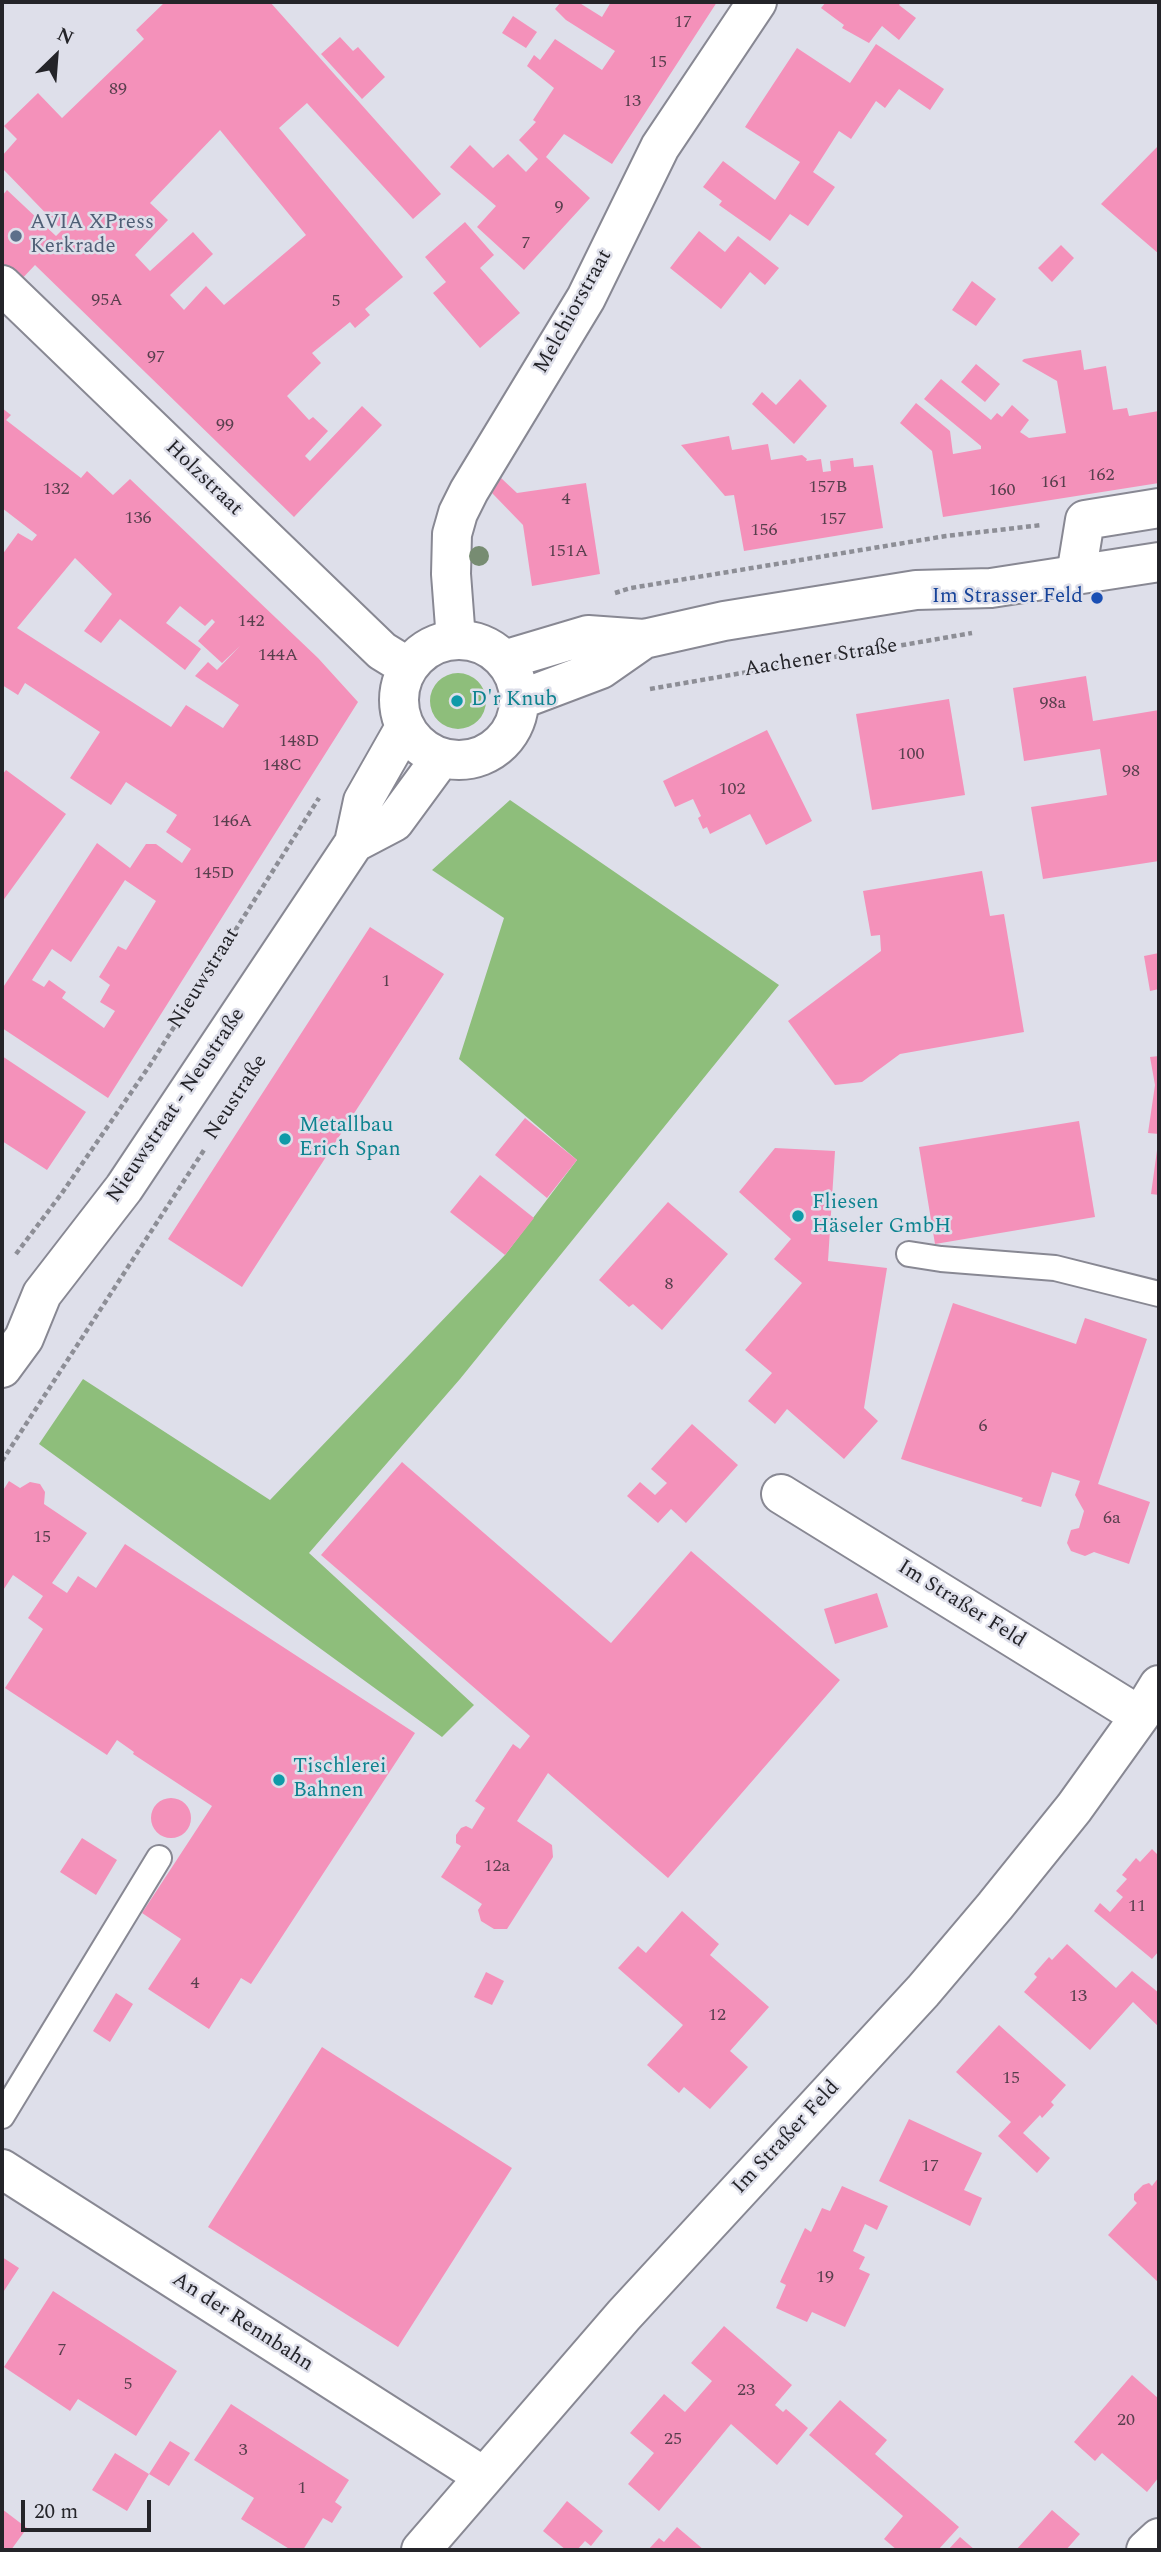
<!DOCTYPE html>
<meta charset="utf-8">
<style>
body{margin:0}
#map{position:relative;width:1161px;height:2552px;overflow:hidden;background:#dedfea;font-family:Spectral,serif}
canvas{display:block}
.frame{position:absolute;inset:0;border:4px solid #242429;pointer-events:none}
.north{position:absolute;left:21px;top:21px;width:70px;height:70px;-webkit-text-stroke:5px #dedfea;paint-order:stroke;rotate:25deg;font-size:19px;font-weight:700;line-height:28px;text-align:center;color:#242429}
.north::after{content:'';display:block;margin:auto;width:24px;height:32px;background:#242429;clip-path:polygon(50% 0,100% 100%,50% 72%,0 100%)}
.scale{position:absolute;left:21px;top:2500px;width:130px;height:32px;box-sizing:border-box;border:4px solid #242429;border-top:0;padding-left:9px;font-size:21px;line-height:24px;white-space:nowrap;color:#242429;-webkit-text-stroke:5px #dedfea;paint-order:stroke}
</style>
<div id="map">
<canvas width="1161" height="2552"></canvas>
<div class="frame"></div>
<div class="north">N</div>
<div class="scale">20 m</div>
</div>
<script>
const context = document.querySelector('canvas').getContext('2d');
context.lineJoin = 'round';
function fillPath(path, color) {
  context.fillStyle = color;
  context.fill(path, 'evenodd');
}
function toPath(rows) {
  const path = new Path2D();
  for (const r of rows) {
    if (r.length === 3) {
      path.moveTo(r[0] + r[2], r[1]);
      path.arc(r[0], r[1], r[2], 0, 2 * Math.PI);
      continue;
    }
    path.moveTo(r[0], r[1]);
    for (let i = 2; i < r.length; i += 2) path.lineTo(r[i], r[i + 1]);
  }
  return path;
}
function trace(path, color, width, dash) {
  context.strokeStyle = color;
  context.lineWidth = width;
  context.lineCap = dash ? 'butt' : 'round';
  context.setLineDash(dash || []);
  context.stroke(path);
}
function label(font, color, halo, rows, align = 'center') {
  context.font = font + ' Spectral,serif';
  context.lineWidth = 5;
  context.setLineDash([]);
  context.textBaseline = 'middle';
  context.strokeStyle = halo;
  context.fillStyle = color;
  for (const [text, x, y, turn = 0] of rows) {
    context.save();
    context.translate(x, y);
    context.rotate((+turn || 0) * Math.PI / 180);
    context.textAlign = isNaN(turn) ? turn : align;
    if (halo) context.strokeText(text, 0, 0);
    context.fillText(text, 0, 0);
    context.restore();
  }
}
fillPath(toPath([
 [458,701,28],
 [510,800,779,985,460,1379,309,1553,474,1705,442,1737,39,1444,83,1379,270,1500,505,1255,577,1160,459,1059,504,918,432,870]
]), '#8ebe7b');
fillPath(toPath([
 [165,2,270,2,441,194,413,219,307,103,279,128,403,277,365,309,370,315,355,328,350,322,312,353,321,363,287,396,309,420,313,417,328,431,305,456,310,461,362,406,382,425,294,517,35,265,18,283,2,267,2,196,7,190,56,236,62,230,2,168,2,156,17,139,4,126,38,93,62,118,144,39,136,30],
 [220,130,306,235,224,305,206,286,184,310,170,295,213,254,193,232,150,271,135,255,168,220,150,203],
 [561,2,578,2,602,17,611,2,717,2,612,164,564,134,546,157,590,198,524,270,477,227,496,206,450,167,470,145,493,168,508,154,526,172,538,159,519,140,536,122,533,120,554,88,527,66,534,55,540,60,555,39,602,70,615,51,566,20,555,9],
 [826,2,901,2,899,5,916,18,899,40,882,26,869,43,842,28,844,25,821,8],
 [513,16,537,32,526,48,502,33],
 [340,37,353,51,358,47,385,77,362,99,321,54],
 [876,44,944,89,930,110,899,89,885,108,876,101,851,139,839,131,813,172,835,187,808,226,790,214,770,241,719,205,722,201,703,187,723,161,775,200,800,162,745,127,797,48,850,83],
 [1159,145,1159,254,1101,204],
 [465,222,494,255,480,268,520,313,480,348,433,293,446,282,425,257],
 [699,231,725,252,738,236,779,268,765,285,750,272,721,309,670,268],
 [1061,245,1074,258,1052,282,1038,268],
 [972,281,996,299,976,326,952,310],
 [1081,350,1084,370,1106,366,1113,410,1127,408,1129,416,1159,411,1159,483,943,517,932,451,900,423,916,403,950,431,953,454,981,449,981,446,924,399,941,379,991,420,997,413,1002,417,1012,405,1029,420,1020,432,1029,438,1066,433,1057,381,1022,361,1024,359],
 [976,364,1000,384,985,402,961,382],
 [800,379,827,406,794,444,752,404,762,392,776,405],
 [2,408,11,415,6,420,81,478,87,471,113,495,130,479,318,658,358,702,108,1098,2,1028,2,989,97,843,130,868,146,844,156,844,182,863,191,849,166,832,177,815,126,782,111,805,70,778,100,732,25,683,18,695,2,685,2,562,4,559,2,555,18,533,32,541,37,535,2,508],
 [75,558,112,594,84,631,101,643,120,619,185,670,201,649,166,623,180,606,205,626,212,619,215,622,198,641,222,663,240,646,217,670,208,662,195,676,239,705,223,728,186,705,171,727,17,628],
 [125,880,156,901,126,950,118,946,99,977,110,985,100,1002,115,1011,104,1028,62,998,66,992,49,980,44,987,32,980,52,949,71,962],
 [729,436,732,450,768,444,771,460,802,455,807,459,806,461,821,459,823,472,831,471,830,461,853,458,854,467,873,465,883,528,744,551,734,495,725,496,681,445],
 [501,478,517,493,586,483,600,574,532,586,523,525,492,493],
 [1086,676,1093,721,1159,710,1159,861,1043,879,1031,807,1107,795,1100,749,1024,761,1013,688],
 [949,699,965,795,872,810,856,714],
 [767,730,812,821,766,845,750,814,710,834,707,827,703,829,698,818,701,816,693,799,675,807,663,781],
 [6,770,66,814,2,902,2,775],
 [982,871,990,916,1004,914,1024,1032,900,1054,862,1082,835,1085,788,1021,881,951,880,935,871,936,863,891],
 [370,927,444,974,242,1287,168,1239],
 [1159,953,1159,989,1150,991,1144,956],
 [2,1056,86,1112,47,1170,2,1141],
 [1159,1056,1159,1134,1148,1133,1155,1085,1150,1057],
 [525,1118,577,1160,547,1198,495,1155],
 [1079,1121,1095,1217,935,1244,919,1147],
 [1158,1143,1159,1144,1159,1195,1151,1194],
 [775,1148,835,1151,828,1261,887,1268,864,1408,878,1421,844,1459,787,1409,775,1424,748,1401,772,1373,745,1350,802,1283,774,1259,791,1239,739,1192],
 [480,1175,534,1218,505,1255,450,1212],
 [668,1202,728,1254,662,1330,633,1304,629,1307,599,1280],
 [953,1303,1076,1344,1085,1318,1147,1339,1098,1484,1150,1502,1129,1564,1094,1552,1085,1556,1071,1551,1067,1543,1071,1530,1079,1528,1084,1511,1075,1495,1080,1481,1052,1472,1041,1507,1021,1501,1023,1498,901,1459],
 [692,1424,738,1465,686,1523,671,1509,658,1523,627,1496,640,1482,655,1495,667,1483,651,1469],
 [402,1462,611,1643,691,1551,840,1680,668,1878,548,1773,517,1821,552,1845,553,1857,507,1929,494,1929,481,1921,478,1910,482,1904,441,1877,461,1846,456,1843,456,1835,461,1828,466,1826,472,1829,485,1808,475,1801,513,1744,520,1749,530,1736,321,1555],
 [9,1481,20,1488,30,1482,40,1484,45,1492,44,1504,87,1533,52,1583,67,1593,78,1576,96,1588,125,1544,415,1733,251,1984,241,1978,209,2029,148,1989,181,1939,142,1913,212,1806,133,1754,134,1752,117,1740,107,1755,5,1688,43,1629,28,1618,43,1596,13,1575,2,1592,2,1492],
 [877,1593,888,1627,835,1644,824,1609],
 [171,1818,20],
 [82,1838,117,1860,96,1895,60,1872],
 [1152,1849,1157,1854,1159,1851,1159,1951,1152,1959,1094,1911,1100,1903,1110,1912,1123,1897,1116,1891,1127,1879,1122,1875,1136,1858,1140,1862],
 [682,1911,719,1944,710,1955,769,2007,730,2051,748,2067,710,2109,684,2087,679,2093,647,2065,683,2025,618,1968,638,1946,646,1953],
 [1067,1944,1116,1988,1132,1971,1159,1993,1159,2027,1133,2002,1090,2050,1024,1992,1037,1977,1034,1974,1049,1957,1052,1960],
 [486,1972,504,1981,492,2005,474,1997],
 [116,1993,133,2004,110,2042,93,2031],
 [999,2025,1066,2085,1051,2102,1054,2105,1042,2118,1040,2115,1023,2133,1050,2158,1037,2173,998,2136,1011,2122,956,2072],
 [322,2047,512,2168,398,2347,208,2227],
 [909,2119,982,2153,964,2190,982,2198,970,2226,879,2181],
 [1159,2177,1159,2283,1108,2235,1137,2203,1134,2200,1134,2194,1143,2185,1149,2183,1152,2186],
 [842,2186,888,2206,877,2230,865,2224,853,2251,865,2257,859,2269,870,2274,845,2327,812,2312,807,2322,776,2308,786,2285,780,2282,805,2228,811,2232,822,2208,830,2211],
 [2,2257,19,2268,2,2294],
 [53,2291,177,2371,136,2436,78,2399,70,2411,4,2367],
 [724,2326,792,2385,775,2405,783,2412,786,2409,808,2428,777,2465,731,2424,659,2511,628,2484,654,2453,630,2433,664,2394,685,2412,712,2381,691,2363],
 [1132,2375,1159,2399,1159,2477,1147,2492,1102,2453,1095,2461,1074,2442],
 [840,2400,887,2440,875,2454,959,2527,938,2550,897,2550,884,2539,903,2516,809,2435],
 [231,2404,349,2480,335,2502,342,2507,332,2523,323,2518,303,2550,291,2550,241,2519,254,2498,194,2460],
 [170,2441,190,2453,169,2486,149,2474],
 [115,2453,149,2474,127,2511,92,2490],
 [567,2501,603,2531,591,2546,585,2541,577,2550,566,2550,543,2531],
 [2,2509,27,2528,11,2550,2,2550],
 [1052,2510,1080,2534,1066,2550,1016,2550],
 [677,2527,704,2550,648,2550,659,2538,664,2542],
 [960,2537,975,2550,948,2550]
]), '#f491ba');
const lane = toPath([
 [909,1254,941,1259,1055,1268,1159,1294],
 [2,2116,159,1858]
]);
const street = toPath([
 [1076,575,1085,520,1159,508],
 [456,640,451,574,452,534,458,513,469,491,586,298,660,147,757,2],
 [781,1494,1140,1716],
 [2,2169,483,2476],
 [421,2550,624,2315,923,1991,995,1906,1074,1808,1140,1716,1159,1685],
 [1146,2550,1159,2538]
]);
const secondary = toPath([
 [2,285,382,651,408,667],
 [459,700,60],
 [504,660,588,635,644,639,724,621,916,590,991,588,1159,562],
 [519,700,601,669,644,639],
 [354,843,394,822,441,758],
 [2,1368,24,1338,42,1294,124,1188,354,843,363,801,405,727]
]);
trace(lane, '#888893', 28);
trace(street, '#888893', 42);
trace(secondary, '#888893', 42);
trace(toPath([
 [615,593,631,588,946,536,1042,525],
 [650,689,972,633],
 [483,764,493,751,515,742],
 [16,1254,62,1193,150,1065,319,798],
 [2,1461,204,1150]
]), '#8d8e96', 4.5, [5, 3.5]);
trace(lane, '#fff', 24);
trace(street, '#fff', 38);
trace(secondary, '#fff', 38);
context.fillStyle = '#778c72';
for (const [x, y] of [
 [479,556]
]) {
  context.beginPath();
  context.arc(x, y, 10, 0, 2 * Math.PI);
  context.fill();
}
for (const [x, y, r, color] of [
 [16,236,7,"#5c6f8a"],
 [1097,598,7,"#1a4fb4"],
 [457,701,7,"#0f9aa8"],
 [285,1139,7,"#0f9aa8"],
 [798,1216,7,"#0f9aa8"],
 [279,1780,7,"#0f9aa8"]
]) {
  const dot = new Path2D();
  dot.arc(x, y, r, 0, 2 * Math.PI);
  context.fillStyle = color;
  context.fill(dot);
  trace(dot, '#dedfea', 2.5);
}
label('18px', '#583f4d', null, [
 ["17",683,23],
 ["15",658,63],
 ["89",118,90],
 ["13",632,102],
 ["9",559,208],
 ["7",526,244],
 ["95A",107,301],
 ["5",336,302],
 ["97",156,358],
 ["99",225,426],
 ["162",1101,476],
 ["161",1054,483],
 ["157B",828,488],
 ["132",56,490],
 ["160",1002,491],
 ["4",566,500],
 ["136",138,519],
 ["157",833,520],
 ["156",764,531],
 ["151A",568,552],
 ["142",251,622],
 ["144A",278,656],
 ["98a",1053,704],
 ["148D",299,742],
 ["100",911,755],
 ["148C",282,766],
 ["98",1131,772],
 ["102",732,790],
 ["146A",232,822],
 ["145D",214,874],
 ["1",386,982],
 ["8",669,1285],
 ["6",983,1427],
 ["6a",1112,1519],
 ["15",42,1538],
 ["12a",497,1867],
 ["11",1137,1907],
 ["4",195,1984],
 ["13",1078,1997],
 ["12",717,2016],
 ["15",1011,2079],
 ["17",930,2167],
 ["19",825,2278],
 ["7",62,2351],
 ["5",128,2385],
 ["23",746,2391],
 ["20",1126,2421],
 ["25",673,2440],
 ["3",243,2451],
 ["1",302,2489]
]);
label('21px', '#4e5e75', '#dedfea', [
 ["AVIA XPress",30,224],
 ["Kerkrade",30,248]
], 'left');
label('21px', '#242429', '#dedfea', [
 ["Melchiorstraat",574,312,-61],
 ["Holzstraat",203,479,44],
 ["Aachener Straße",821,659,-9],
 ["Nieuwstraat",205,979,-58],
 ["Neustraße",237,1098,-57],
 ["Nieuwstraat - Neustraße",177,1106,-56],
 ["Im Straßer Feld",961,1605,32],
 ["Im Straßer Feld",787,2138,-47],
 ["An der Rennbahn",242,2323,33]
]);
label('21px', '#164399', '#dedfea', [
 ["Im Strasser Feld",1083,598]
], 'right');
label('21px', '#0d838f', '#dedfea', [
 ["D'r Knub",471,701],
 ["Metallbau",299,1127],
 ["Erich Span",299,1151],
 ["Fliesen",812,1204],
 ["Häseler GmbH",812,1228],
 ["Tischlerei",293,1768],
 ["Bahnen",293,1792]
], 'left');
</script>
